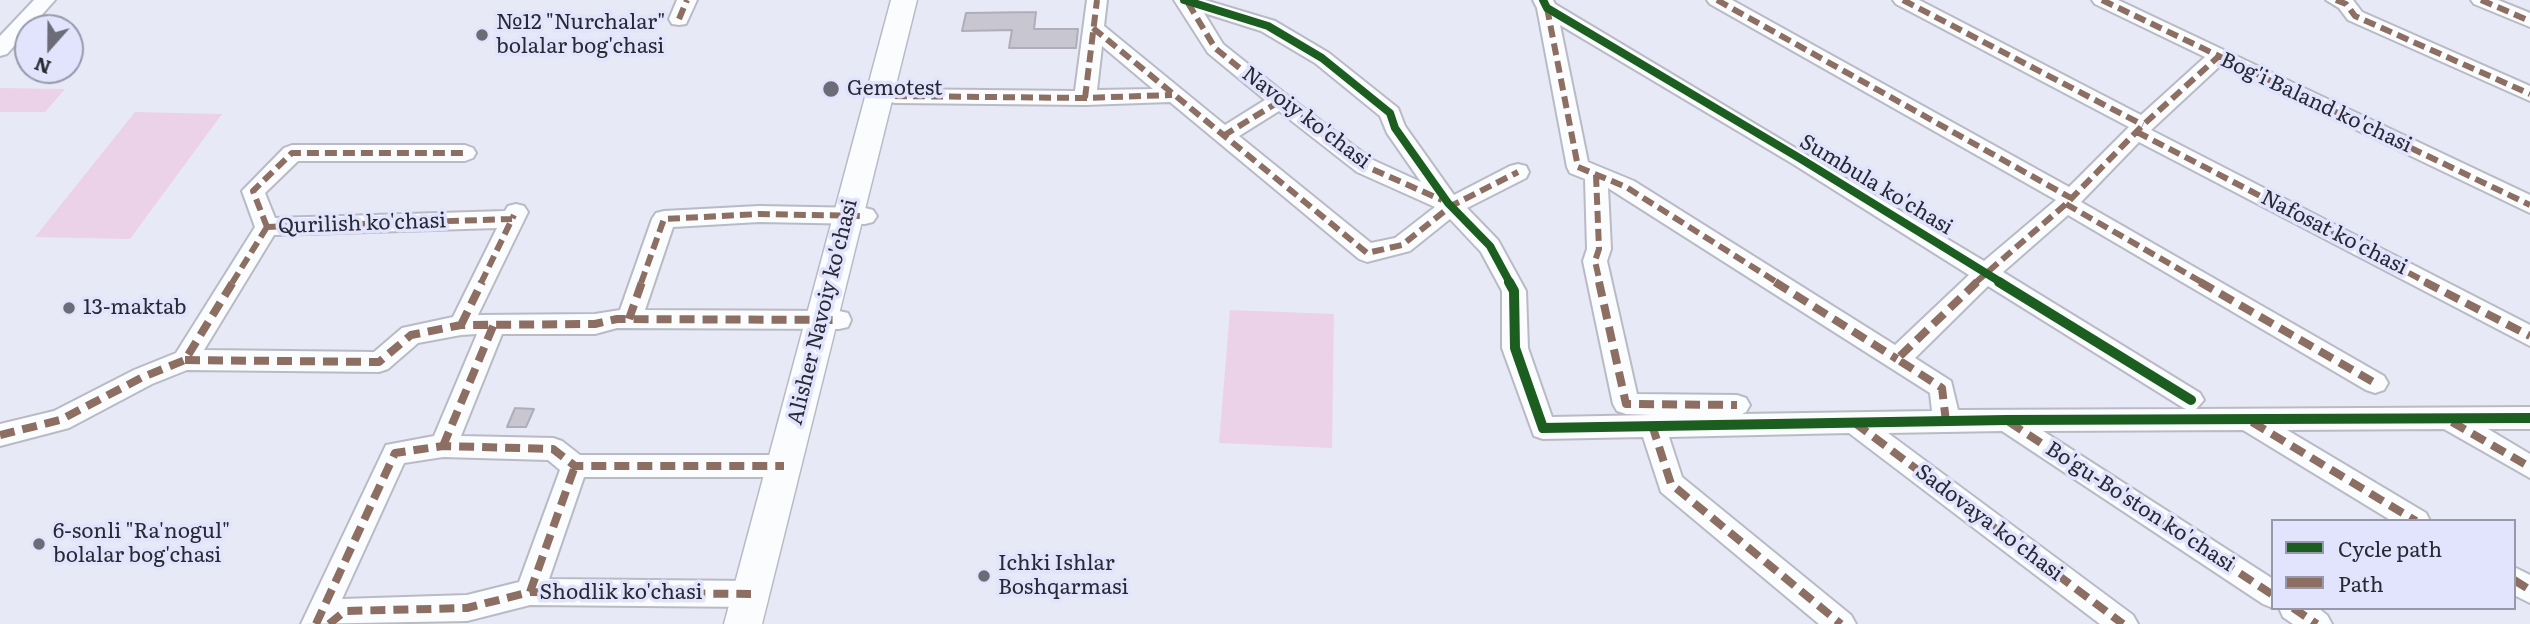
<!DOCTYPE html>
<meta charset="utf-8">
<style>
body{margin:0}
#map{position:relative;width:2530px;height:624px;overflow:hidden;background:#e7e9f6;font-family:Literata,serif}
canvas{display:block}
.legend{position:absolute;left:2271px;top:519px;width:245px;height:91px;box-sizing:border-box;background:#e1e4fc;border:2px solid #9799ab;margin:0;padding:9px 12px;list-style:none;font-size:21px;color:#282932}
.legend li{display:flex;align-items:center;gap:14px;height:35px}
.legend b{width:35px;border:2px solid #9799ab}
.north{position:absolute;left:14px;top:14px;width:70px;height:70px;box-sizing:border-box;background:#e1e4fc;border:2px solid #9799ab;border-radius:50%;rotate:201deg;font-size:19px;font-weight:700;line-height:28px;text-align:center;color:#282932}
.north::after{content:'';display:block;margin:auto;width:24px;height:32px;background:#6b6c77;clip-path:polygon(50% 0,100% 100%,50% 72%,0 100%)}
</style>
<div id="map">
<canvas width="2530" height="624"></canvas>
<ul class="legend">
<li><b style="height:9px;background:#1b5e20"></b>Cycle path</li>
<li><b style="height:9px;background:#8d6e63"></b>Path</li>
</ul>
<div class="north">N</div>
</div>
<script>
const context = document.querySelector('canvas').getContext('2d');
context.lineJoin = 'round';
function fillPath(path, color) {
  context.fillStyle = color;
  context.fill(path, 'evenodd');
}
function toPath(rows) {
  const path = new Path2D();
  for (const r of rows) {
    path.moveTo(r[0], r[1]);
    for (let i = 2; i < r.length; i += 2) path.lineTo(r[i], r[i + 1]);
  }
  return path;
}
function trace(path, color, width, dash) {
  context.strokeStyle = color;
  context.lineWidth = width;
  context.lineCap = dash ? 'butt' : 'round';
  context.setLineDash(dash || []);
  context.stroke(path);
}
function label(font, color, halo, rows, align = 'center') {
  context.font = font + ' Literata,serif';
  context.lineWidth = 7;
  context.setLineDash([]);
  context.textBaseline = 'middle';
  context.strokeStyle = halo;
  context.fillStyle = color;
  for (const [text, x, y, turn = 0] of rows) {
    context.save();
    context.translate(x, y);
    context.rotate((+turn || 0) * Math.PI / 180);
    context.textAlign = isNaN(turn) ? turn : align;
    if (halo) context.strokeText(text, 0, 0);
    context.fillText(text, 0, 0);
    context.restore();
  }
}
fillPath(toPath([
 [0,88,65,89,45,112,0,112],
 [135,112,222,114,130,239,35,237],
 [1230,310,1334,314,1332,448,1219,443]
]), '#ebd2e9');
const building = toPath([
 [1036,12,1034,29,1078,29,1076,48,1009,48,1012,30,962,31,966,13,1036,12],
 [515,408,534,409,526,427,507,427,515,408]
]);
fillPath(building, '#c8c6d1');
trace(building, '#afaeb8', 2);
const minor = toPath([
 [34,0,55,0,7,54,0,56,0,36,34,0],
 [677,0,697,0,686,24,679,25,672,24,669,19,677,0],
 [1087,0,1107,0,1104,26,1225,125,1265,100,1208,53,1174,0,1205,0,1275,21,1329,53,1398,108,1405,126,1454,195,1510,166,1518,164,1526,166,1529,172,1526,178,1467,208,1498,240,1526,291,1528,348,1552,417,1651,415,1626,414,1617,411,1613,404,1583,261,1587,249,1585,179,1570,173,1567,167,1537,8,1533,0,1553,0,1555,4,1984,261,2056,200,1710,4,1707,0,1732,0,2069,187,2129,127,1896,4,1893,0,1919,0,2141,115,2205,57,2095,4,2092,0,2118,0,2530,195,2530,213,2221,65,2151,130,2530,325,2530,346,2139,142,2081,202,2384,376,2388,383,2384,390,2375,393,2366,390,2068,215,2003,272,2200,393,2204,400,2196,409,2530,407,2530,429,2488,429,2530,454,2530,478,2444,429,2287,430,2426,513,2430,521,2392,521,2243,430,2043,431,2273,579,2273,608,2263,604,2002,431,1888,433,2133,615,2138,624,2100,624,1849,433,1669,437,1682,477,1851,615,1856,624,1819,624,1661,492,1643,437,1543,439,1534,436,1502,348,1502,291,1481,252,1450,219,1410,251,1367,262,1359,259,1170,102,1085,105,895,103,887,101,884,96,887,91,895,89,1075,91,1087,0],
 [1204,13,1261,31,1315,63,1380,116,1387,133,1421,182,1373,160,1288,96,1223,44,1204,13],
 [1560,25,1793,164,1969,275,1895,345,1634,181,1588,162,1560,25],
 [1102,46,1153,89,1097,90,1102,46],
 [1279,111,1357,172,1435,207,1395,238,1371,243,1239,136,1279,111],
 [1608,188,1930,393,1932,411,1742,414,1746,412,1750,405,1746,398,1737,395,1637,394,1607,261,1611,249,1608,188],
 [1988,286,2182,407,2186,409,1958,410,1951,381,1915,358,1988,286],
 [2326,0,2353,0,2362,12,2530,86,2530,101,2348,20,2339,8,2326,0],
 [2471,0,2498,0,2530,13,2530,27,2474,4,2471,0],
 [292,145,465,145,473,148,476,153,473,158,465,161,298,161,265,193,275,218,505,211,508,206,516,204,524,206,528,212,478,315,595,314,620,310,652,219,656,213,664,211,759,206,865,208,873,210,877,216,873,222,865,224,759,222,673,227,645,310,839,311,848,313,851,320,848,327,839,329,617,328,595,334,502,334,461,436,553,438,562,441,580,455,784,455,793,458,797,466,793,474,784,477,584,477,549,579,751,581,761,585,765,594,761,603,751,607,530,605,467,621,301,624,386,445,434,436,477,334,461,335,418,343,388,369,379,372,187,370,152,384,69,428,0,446,0,424,54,411,134,370,176,353,255,227,242,191,284,148,292,145],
 [497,228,453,317,402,328,374,352,204,350,274,235,497,228],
 [443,457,548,460,560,470,519,582,467,595,342,599,404,463,443,457],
 [2514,567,2530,575,2530,603,2514,595,2514,567],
 [2279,608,2318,608,2327,615,2332,624,2293,624,2283,617,2279,608]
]);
const major = toPath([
 [891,0,917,0,762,624,724,624,891,0]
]);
trace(minor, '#b9bac4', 4);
trace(major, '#b9bac4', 3);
fillPath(minor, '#fbfcfe');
fillPath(major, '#fbfcfe');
trace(toPath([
 [1717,0,2071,198],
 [1903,0,2143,125],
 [2102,0,2530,205],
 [2336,0,2346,4,2355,16,2530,94],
 [2481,0,2530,21],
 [1188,3,1215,48,1280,101,1365,166,1442,200],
 [1547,8,1578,167,1626,187,1778,283],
 [679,19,687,0],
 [1093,28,1367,253,1402,245,1451,206,1518,172],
 [895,96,1085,98,1172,95],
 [1085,98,1097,0],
 [2137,132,2428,283],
 [1223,136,1280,101],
 [1596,175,1599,249,1595,261,1600,283],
 [2066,204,2203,283],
 [267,227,253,191,292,153,465,153],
 [267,227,512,219],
 [232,283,267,227],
 [481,283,514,215],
 [641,283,664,219,759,214,865,216],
 [1975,283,2066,204,2143,125,2219,56]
]), '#8d6e63', 6, [12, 6]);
trace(toPath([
 [1599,282,1626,404,1737,405],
 [1775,282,1897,359],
 [2200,282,2375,383],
 [2425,282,2530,336],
 [629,319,642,282],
 [461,325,482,282],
 [185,360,379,362,411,335,461,325,595,324,617,319,839,320],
 [1946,422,1942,388,1897,359,1977,282],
 [2009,422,2273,595],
 [2252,422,2416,521],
 [2452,422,2530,467],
 [1855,423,2123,624],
 [1652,425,1671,484,1841,624],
 [0,435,60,420,143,377,185,360,233,282],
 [443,446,494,324],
 [2514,580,2530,590],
 [530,592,575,466],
 [2293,608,2317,624],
 [316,624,395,453,443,446,553,449,575,466,784,466],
 [329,624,345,611,467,608,530,592,751,594]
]), '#8d6e63', 8, [15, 8]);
trace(toPath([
 [1184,0,1268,26,1322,58,1390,113,1395,128,1448,203,1490,246,1510,283],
 [1543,0,1547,8,1801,159,2002,283]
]), '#1b5e20', 8);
trace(toPath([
 [1509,282,1514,291,1515,348,1543,428,2006,420,2530,418],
 [1999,282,2191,400]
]), '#1b5e20', 10);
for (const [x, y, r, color] of [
 [482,35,7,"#6b6c77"],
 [831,89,9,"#6b6c77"],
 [69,308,7,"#6b6c77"],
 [39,544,7,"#6b6c77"],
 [984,576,7,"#6b6c77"]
]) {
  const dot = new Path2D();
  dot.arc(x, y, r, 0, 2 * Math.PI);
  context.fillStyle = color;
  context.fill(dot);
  trace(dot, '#e1e4fc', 2.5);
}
label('21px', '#282932', '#e1e4fc', [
 ["№12 \"Nurchalar\"",496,23],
 ["bolalar bog'chasi",496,47],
 ["Gemotest",847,89],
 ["13-maktab",83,308],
 ["6-sonli \"Ra'nogul\"",53,532],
 ["bolalar bog'chasi",53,556],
 ["Ichki Ishlar",998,564],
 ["Boshqarmasi",998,588]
], 'left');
label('21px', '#282932', '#e1e4fc', [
 ["Bog'i Baland ko'chasi",2316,103,25],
 ["Navoiy ko'chasi",1306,118,37],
 ["Sumbula ko'chasi",1876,185,31],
 ["Qurilish ko'chasi",362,224,-2],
 ["Nafosat ko'chasi",2334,233,27],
 ["Alisher Navoiy ko'chasi",823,312,-76],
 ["Bo'gu-Bo'ston ko'chasi",2140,507,33],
 ["Sadovaya ko'chasi",1989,523,37],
 ["Shodlik ko'chasi",621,593]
]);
</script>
